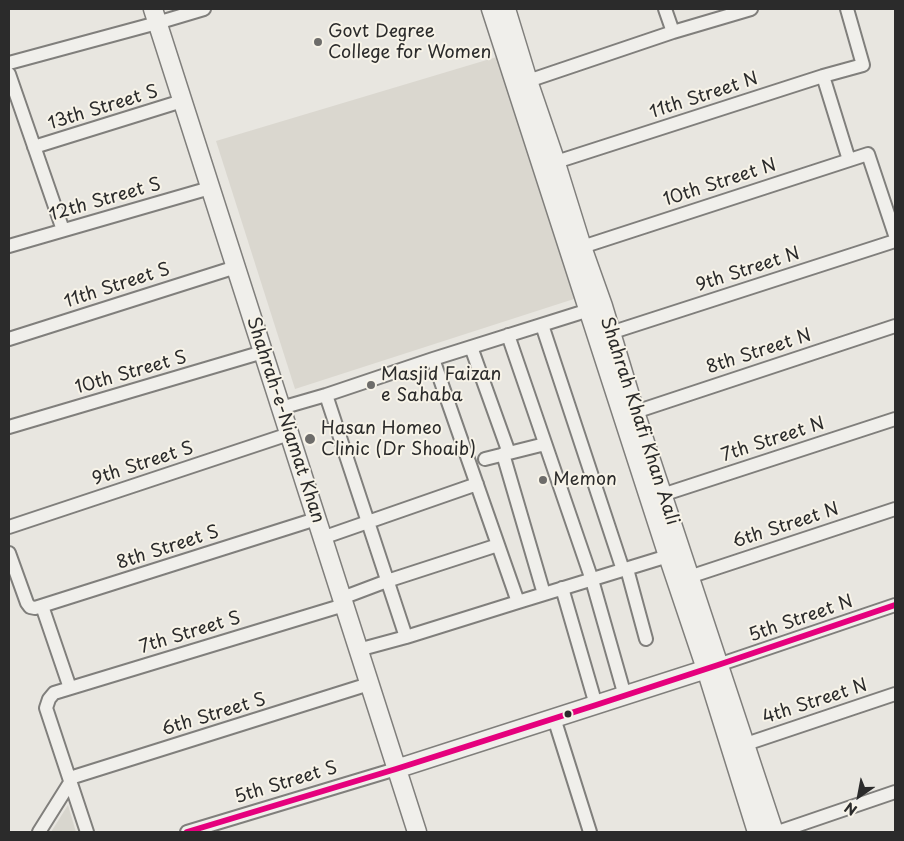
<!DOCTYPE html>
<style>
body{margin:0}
#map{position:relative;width:904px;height:841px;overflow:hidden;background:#e8e6e0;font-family:"Playpen Sans",sans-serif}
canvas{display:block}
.frame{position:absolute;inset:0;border:10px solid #2b2b2b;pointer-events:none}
.north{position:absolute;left:834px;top:771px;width:50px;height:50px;-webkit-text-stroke:4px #f7f3e8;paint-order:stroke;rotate:213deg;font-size:14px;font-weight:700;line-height:20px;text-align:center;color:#2b2b2b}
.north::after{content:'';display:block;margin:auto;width:18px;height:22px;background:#2b2b2b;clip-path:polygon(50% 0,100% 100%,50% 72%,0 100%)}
</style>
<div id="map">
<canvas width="904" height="841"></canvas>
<div class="frame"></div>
<div class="north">N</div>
</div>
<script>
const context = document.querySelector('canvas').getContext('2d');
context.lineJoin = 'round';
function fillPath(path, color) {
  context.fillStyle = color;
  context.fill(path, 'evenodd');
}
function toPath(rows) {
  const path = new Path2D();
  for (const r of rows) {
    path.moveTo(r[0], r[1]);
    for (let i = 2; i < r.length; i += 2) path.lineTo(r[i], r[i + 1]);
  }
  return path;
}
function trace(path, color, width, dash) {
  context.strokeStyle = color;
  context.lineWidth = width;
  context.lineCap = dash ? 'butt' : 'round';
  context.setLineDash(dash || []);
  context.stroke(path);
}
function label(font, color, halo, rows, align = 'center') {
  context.font = font + ' "Playpen Sans",sans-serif';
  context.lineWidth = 4;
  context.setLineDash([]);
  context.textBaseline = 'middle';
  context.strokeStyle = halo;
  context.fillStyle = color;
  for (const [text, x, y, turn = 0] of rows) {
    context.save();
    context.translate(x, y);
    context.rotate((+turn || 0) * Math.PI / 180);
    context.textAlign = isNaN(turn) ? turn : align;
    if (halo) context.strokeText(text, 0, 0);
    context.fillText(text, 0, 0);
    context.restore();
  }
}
fillPath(toPath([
 [500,56,577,298,295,389,216,141]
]), '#dad7cf');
fillPath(toPath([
 [68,805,76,832,51,832]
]), '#d8d6ce');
const street = toPath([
 [665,9,673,32],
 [9,63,157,23,204,9],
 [9,74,63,230],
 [823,76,849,160],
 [528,81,673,32,751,9],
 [34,147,182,101],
 [556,162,823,76,863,65,847,9],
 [9,246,210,188],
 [582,247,868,154,895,235],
 [542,325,623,570],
 [610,333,895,241],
 [508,335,592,580,625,696],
 [9,339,236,267],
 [471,347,509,453],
 [433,359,518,602],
 [326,395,406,637],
 [281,408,326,395,433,359,589,310],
 [635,412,895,326],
 [9,427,263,352],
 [503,454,544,594],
 [485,459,545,444],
 [662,495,895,419],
 [9,527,289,434],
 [322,538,477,484],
 [9,553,27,603,30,607,35,608,316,519],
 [627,569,646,639],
 [689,577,895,509],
 [562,588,596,705],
 [342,598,387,581,498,545],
 [42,606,70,688],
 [358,650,406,637,518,602,668,556],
 [718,665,895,605],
 [554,718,590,832],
 [746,744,895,694],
 [70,778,369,684],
 [39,832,71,781],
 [87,832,46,708,49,699,54,693,344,605],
 [187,832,396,769],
 [778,832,895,792]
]);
const secondary = toPath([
 [153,9,417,832],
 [491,9,668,556,706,669,757,832],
 [506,9,528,81,554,157,582,247,603,306,635,412,774,832],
 [396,769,716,666]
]);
trace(street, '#807f7c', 16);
trace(secondary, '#807f7c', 21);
trace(street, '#f0efeb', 12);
trace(secondary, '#f0efeb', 18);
trace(toPath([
 [187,832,396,769,596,705,718,665,895,605]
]), '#e5007d', 6);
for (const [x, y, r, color] of [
 [318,42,5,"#6d6c6a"],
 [371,385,5,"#6d6c6a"],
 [310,439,6,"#6d6c6a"],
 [543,480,5,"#6d6c6a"],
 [568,714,4.5,"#2b2b2b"]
]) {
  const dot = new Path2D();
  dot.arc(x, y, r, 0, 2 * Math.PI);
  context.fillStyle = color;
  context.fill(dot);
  trace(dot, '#f7f3e8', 2);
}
label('18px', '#2b2b2b', '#f7f3e8', [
 ["Govt Degree",328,32],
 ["College for Women",328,53],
 ["Masjid Faizan",381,375],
 ["e Sahaba",381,396],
 ["Hasan Homeo",321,429],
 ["Clinic (Dr Shoaib)",321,450],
 ["Memon",553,480]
], 'left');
label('18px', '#2b2b2b', '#f7f3e8', [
 ["11th Street N",704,96,-18],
 ["13th Street S",103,108,-17],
 ["10th Street N",720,183,-18],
 ["12th Street S",105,200,-16],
 ["9th Street N",748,270,-18],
 ["11th Street S",117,286,-18],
 ["8th Street N",759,352,-18],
 ["10th Street S",131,373,-16],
 ["Shahrah-e-Niamat Khan",285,420,72],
 ["Shahrah Khafi Khan Aali",639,421,72],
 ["7th Street N",773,440,-18],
 ["9th Street S",143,464,-18],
 ["6th Street N",786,526,-18],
 ["8th Street S",168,548,-18],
 ["5th Street N",801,619,-19],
 ["7th Street S",190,633,-17],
 ["4th Street N",815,702,-18],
 ["6th Street S",214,715,-17],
 ["5th Street S",286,783,-17]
]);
</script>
